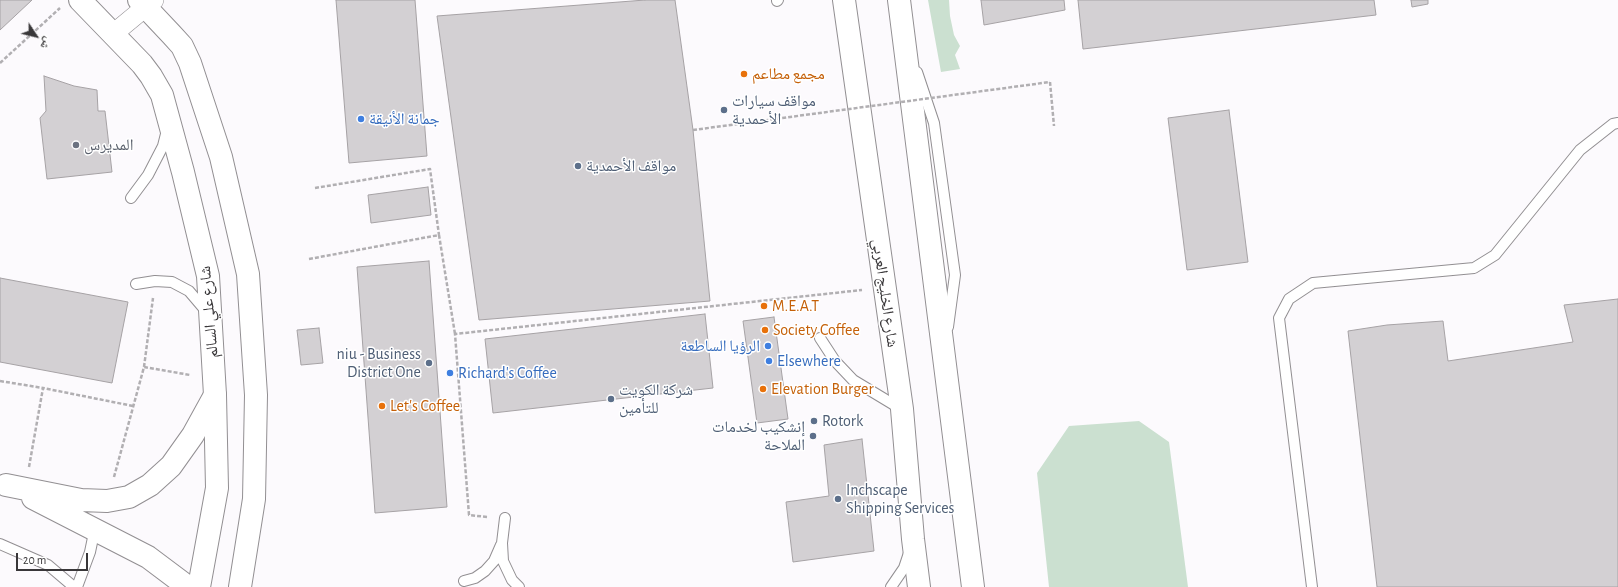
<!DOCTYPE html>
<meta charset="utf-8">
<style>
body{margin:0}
#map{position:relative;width:1618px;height:587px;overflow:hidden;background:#fcfafd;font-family:"Alegreya Sans","Noto Naskh Arabic",sans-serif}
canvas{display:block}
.north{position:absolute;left:16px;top:16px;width:40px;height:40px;-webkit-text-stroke:3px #fff;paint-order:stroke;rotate:125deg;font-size:11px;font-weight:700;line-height:16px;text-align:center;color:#393739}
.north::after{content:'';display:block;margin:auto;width:14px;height:18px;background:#393739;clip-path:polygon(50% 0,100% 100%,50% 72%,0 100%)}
.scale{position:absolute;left:16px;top:553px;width:72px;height:18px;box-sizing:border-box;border:2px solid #393739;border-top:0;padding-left:5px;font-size:12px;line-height:14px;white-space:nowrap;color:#393739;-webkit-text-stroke:3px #fff;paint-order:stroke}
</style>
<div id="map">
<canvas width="1618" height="587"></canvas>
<div class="north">ش</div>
<div class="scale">20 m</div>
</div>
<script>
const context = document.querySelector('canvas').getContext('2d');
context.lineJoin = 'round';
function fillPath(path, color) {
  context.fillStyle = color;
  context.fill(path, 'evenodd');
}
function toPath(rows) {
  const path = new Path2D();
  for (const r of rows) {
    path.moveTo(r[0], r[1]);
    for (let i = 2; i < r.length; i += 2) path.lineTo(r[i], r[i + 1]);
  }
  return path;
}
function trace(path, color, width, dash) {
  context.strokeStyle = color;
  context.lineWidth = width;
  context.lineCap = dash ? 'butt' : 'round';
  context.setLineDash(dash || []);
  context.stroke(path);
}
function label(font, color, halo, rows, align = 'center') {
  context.font = font + ' "Alegreya Sans","Noto Naskh Arabic",sans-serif';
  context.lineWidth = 3;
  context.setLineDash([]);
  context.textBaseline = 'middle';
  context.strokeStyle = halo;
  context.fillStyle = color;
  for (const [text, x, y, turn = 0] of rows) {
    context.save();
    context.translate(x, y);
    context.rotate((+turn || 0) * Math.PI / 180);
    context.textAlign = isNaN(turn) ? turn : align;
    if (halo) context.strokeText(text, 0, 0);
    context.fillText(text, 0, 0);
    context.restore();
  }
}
fillPath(toPath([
 [928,0,949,0,950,16,954,35,960,46,955,55,960,69,941,72],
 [1139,421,1169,442,1188,587,1049,587,1037,473,1069,426]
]), '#cbe0d0');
const building = toPath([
 [0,0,32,0,0,30,0,0],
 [336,0,415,0,427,156,349,163,336,0],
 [645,0,675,0,693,130,710,301,479,320,437,16,645,0],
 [981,0,1064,0,1065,10,984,25,981,0],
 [1078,0,1374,0,1376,15,1083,49,1078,0],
 [1411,0,1428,0,1428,4,1412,7,1411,0],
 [44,76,74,86,97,90,98,111,105,111,112,172,47,179,40,118,46,111,44,76],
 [1229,110,1248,262,1187,270,1168,118,1229,110],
 [428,187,431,215,371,223,368,195,428,187],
 [429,261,447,507,375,513,357,267,429,261],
 [0,278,128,302,112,383,0,362,0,278],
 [1618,299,1618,587,1377,587,1348,331,1387,325,1443,321,1448,361,1573,342,1564,305,1618,299],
 [705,314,713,388,493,413,485,339,705,314],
 [774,317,788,419,757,423,743,321,774,317],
 [319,328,323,363,301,365,297,330,319,328],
 [862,439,874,551,793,562,786,502,829,496,824,445,862,439]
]);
fillPath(building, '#d3d0d3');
trace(building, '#a6a2a5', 1);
const lane = toPath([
 [777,1,778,0],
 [917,72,934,123,955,275,948,327],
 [131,198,148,175,163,146,167,130],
 [136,284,155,281,172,282,189,291,206,311],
 [820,338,835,361,853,380,901,409],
 [505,518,502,543,503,561,512,580,519,587],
 [0,544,48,565,74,587],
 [464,581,475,578,485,571,494,561,501,545],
 [77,587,90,552,95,528],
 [891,587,904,568,909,553],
 [1312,587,1279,318,1289,299,1313,283,1474,268,1495,255,1580,150,1613,124,1618,123]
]);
const street = toPath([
 [113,34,154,0]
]);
const secondary = toPath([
 [6,485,81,500,107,501,129,497,150,485,171,466,193,435,215,395],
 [33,498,148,557,188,587]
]);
const primary = toPath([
 [80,0,142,64,151,76,162,95,183,172,208,276,215,395,217,488,199,587],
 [139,0,172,35,182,46,190,63,221,157,248,274,256,395,254,499,240,587],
 [844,0,902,409,913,539,919,587],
 [899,0,973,587]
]);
trace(lane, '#928f92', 12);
trace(street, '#928f92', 20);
trace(secondary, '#928f92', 24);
trace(primary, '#928f92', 24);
trace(toPath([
 [0,63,60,8],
 [1050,82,1054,126],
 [315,188,430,169,439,235],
 [309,259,439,235,455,334],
 [144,367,153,298],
 [0,381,43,388],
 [29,467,43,388,133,406],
 [114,477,144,367,190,375],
 [487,517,469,515,455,334,862,290]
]), '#b1afb2', 2.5, [4, 2]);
trace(lane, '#fff', 10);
trace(street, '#fff', 19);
trace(secondary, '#fff', 22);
trace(primary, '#fff', 22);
trace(toPath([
 [693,130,1050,82]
]), '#b1afb2', 2.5, [4, 2]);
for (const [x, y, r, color] of [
 [744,74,4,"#e8710a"],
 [724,110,4,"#5c6f8a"],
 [361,119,4,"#3f7fe0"],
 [76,145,4,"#6b7280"],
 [578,166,4,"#5c6f8a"],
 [764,306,4,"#e8710a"],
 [765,330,4,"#e8710a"],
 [768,346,4,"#3f7fe0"],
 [769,361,4,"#3f7fe0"],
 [429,363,4,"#5c6f8a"],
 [450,373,4,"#3f7fe0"],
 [763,389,4,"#e8710a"],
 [611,399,4,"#5c6f8a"],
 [382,406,4,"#e8710a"],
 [814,421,4,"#5c6f8a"],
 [813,436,4,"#5c6f8a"],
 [838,499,4,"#5c6f8a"]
]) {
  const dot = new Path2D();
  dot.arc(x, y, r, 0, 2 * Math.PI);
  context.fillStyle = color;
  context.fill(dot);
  trace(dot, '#fff', 1.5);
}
label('16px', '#c56008', '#fff', [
 ["مجمع مطاعم",752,74],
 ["M.E.A.T",772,306],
 ["Society Coffee",773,330],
 ["Elevation Burger",771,389],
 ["Let's Coffee",390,406]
], 'left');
label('16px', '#4e5e75', '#fff', [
 ["مواقف سيارات",732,101],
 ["الأحمدية",732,119],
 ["مواقف الأحمدية",586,166],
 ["niu - Business",421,354,"right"],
 ["District One",421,372,"right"],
 ["شركة الكويت",619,390],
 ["للتأمين",619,408],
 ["Rotork",822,421],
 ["إنشكيب لخدمات",805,427,"right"],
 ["الملاحة",805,445,"right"],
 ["Inchscape",846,490],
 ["Shipping Services",846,508]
], 'left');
label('16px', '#366cbe', '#fff', [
 ["جمانة الأنيقة",369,119],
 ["الرؤيا الساطعة",760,346,"right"],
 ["Elsewhere",777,361],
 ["Richard's Coffee",458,373]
], 'left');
label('16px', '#5b616d', '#fff', [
 ["المديرس",84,145]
], 'left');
label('16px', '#393739', '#fff', [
 ["شارع الخليج العربي",885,293,82],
 ["شارع علي السالم",209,312,-95]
]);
</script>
